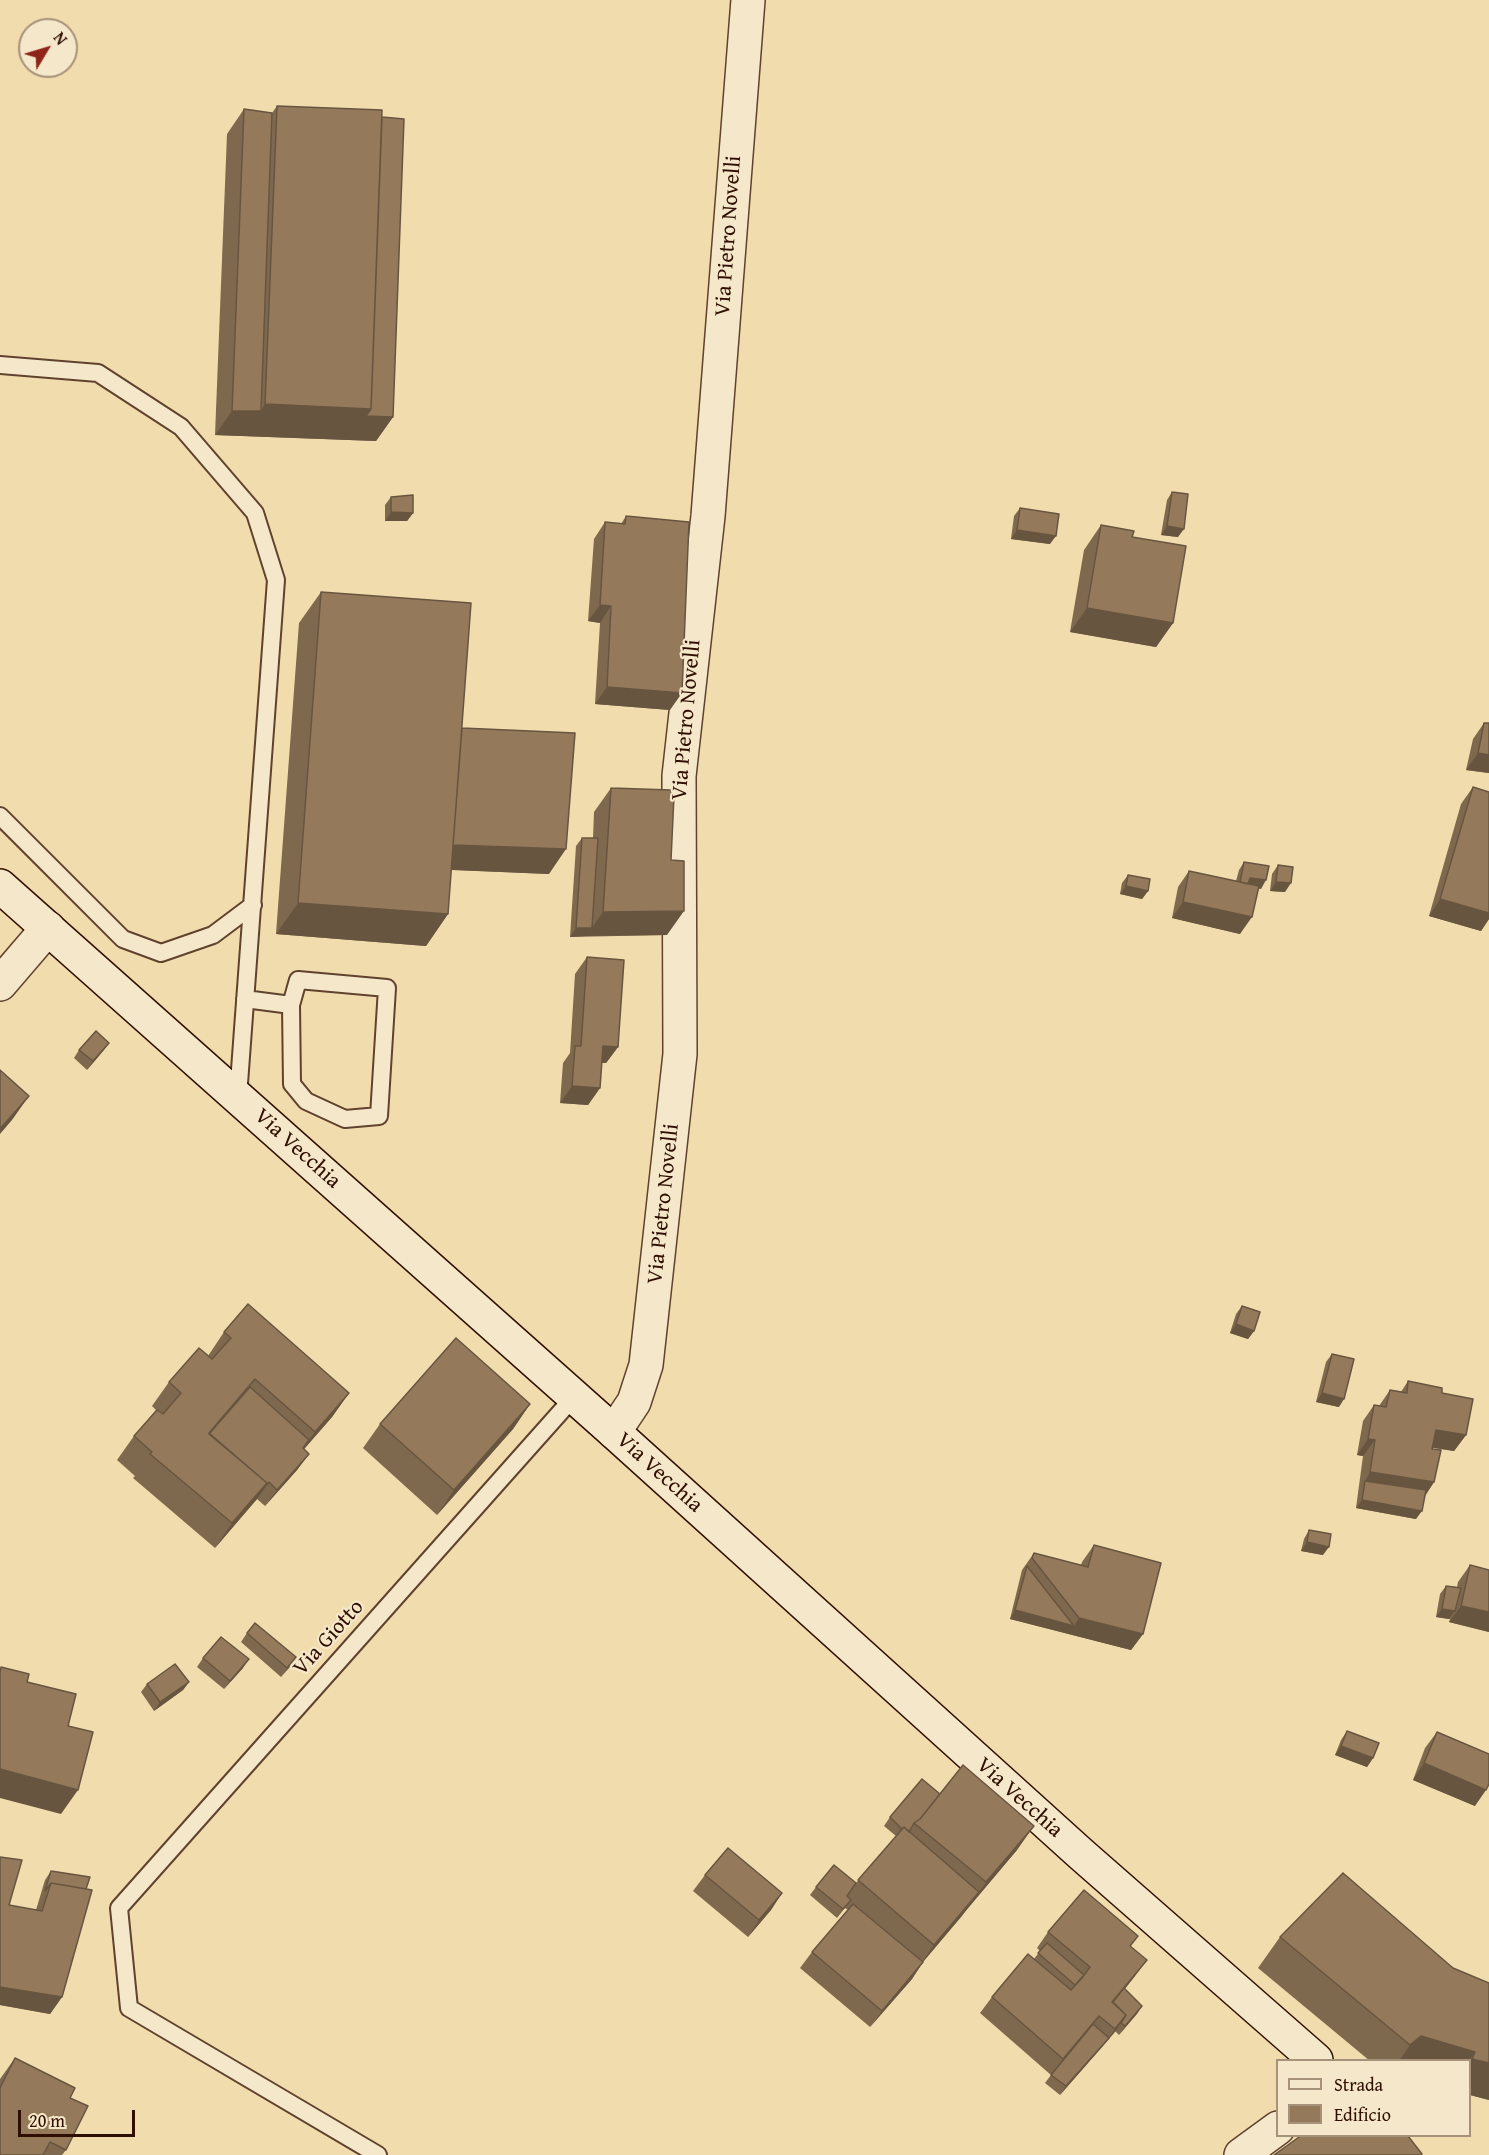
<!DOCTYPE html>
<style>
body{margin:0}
#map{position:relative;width:1489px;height:2155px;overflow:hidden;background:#f0dcad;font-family:"Gentium Book Plus",serif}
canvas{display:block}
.legend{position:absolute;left:1276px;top:2059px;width:195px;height:78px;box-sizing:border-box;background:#f5e8ca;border:2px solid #a6917a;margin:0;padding:8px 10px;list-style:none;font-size:18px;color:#300f03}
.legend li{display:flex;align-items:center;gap:12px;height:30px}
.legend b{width:30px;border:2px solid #a6917a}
.north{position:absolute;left:18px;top:18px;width:60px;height:60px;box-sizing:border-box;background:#f5e8ca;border:2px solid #a6917a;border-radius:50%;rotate:52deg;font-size:16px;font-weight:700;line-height:24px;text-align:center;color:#300f03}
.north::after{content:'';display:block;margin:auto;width:21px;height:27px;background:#8f2418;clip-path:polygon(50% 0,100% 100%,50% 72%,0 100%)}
.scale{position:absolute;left:18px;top:2110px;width:117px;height:27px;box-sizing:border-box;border:3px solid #300f03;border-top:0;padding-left:8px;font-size:18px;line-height:21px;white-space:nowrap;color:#300f03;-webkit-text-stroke:4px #f5e8ca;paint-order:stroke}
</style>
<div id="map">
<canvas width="1489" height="2155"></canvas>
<ul class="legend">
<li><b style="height:8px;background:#f5e8ca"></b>Strada</li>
<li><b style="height:16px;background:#947a5b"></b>Edificio</li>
</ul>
<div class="north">N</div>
<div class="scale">20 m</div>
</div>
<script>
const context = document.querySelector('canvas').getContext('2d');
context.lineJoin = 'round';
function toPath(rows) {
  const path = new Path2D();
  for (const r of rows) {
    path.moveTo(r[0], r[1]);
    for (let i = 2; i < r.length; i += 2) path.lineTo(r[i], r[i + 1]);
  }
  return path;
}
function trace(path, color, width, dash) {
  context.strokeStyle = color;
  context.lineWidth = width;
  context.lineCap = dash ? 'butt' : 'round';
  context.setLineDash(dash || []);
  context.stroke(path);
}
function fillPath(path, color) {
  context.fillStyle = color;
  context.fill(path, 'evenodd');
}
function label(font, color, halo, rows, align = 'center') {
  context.font = font + ' "Gentium Book Plus",serif';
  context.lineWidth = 4.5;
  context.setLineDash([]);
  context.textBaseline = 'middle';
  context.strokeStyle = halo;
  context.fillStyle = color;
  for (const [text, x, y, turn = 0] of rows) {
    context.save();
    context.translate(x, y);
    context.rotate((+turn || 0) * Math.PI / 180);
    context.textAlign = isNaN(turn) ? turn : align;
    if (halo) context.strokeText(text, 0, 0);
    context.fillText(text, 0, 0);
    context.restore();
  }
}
const lane = toPath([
 [0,365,98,373,181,427,255,513,276,580,238,1097],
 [0,816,123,939,161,953,213,935,253,905],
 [245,999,291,1005,298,980,387,988,379,1116,345,1119,306,1101,292,1084,291,1005],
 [378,2155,129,2008,119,1908,573,1398]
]);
const street = toPath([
 [0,984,48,928],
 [614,1432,634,1402,646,1365,680,1054,679,776,708,516,748,0],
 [1241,2155,1278,2128]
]);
const secondary = toPath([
 [0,886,614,1432,1081,1854,1316,2060]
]);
trace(lane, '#60422e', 20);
trace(street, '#60422e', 36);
trace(secondary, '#300f03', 36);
trace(lane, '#f5e8ca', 16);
trace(street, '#f5e8ca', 33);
trace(secondary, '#f5e8ca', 33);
fillPath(toPath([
 [277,106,382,117,393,417,376,441,215,435,227,134,244,109,272,113],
 [1172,492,1178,537,1161,535,1167,500],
 [391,497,413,513,407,521,385,521,385,505],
 [1020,508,1050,544,1011,539,1014,516],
 [626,516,670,710,595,704,600,623,588,621,594,539,605,522,621,524],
 [1101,525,1132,537,1173,623,1156,647,1070,632,1084,550],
 [321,592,549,874,451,870,448,914,426,946,276,934,299,623],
 [1484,723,1489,723,1489,773,1466,770,1473,739],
 [1473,787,1489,792,1489,919,1481,931,1429,916,1461,804],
 [611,788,667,935,570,937,576,846,582,838,593,838,594,812],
 [1244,862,1261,889,1259,888,1240,934,1172,918,1178,887,1189,871,1236,881,1239,870],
 [1278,865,1285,892,1270,891,1272,874],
 [1128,875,1148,891,1142,899,1120,894,1122,883],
 [587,957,618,1047,606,1063,602,1063,600,1088,588,1105,560,1103,563,1063,570,1053,575,974],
 [109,1043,103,1051,87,1070,74,1058,79,1050],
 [1242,1306,1254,1331,1248,1339,1230,1333,1236,1314],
 [224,1332,349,1393,332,1417,304,1449,309,1454,297,1470,265,1506,257,1499,215,1548,133,1478,135,1476,117,1460,134,1436,156,1410,152,1406,169,1382,208,1356],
 [1332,1354,1339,1407,1316,1402,1326,1362],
 [1408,1381,1442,1393,1466,1435,1454,1451,1433,1448,1434,1482,1425,1496,1416,1519,1356,1508,1363,1456,1357,1455,1363,1421,1374,1405,1379,1406,1390,1390,1401,1392],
 [530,1404,513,1429,437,1515,363,1448,380,1424],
 [1309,1530,1323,1555,1301,1551,1304,1539],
 [1094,1545,1143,1634,1131,1650,1010,1619,1022,1570,1034,1553,1081,1565,1082,1562],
 [1470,1565,1489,1570,1489,1632,1449,1622,1450,1619,1449,1619,1436,1617,1440,1594,1446,1586,1457,1587,1458,1582],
 [247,1633,291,1666,281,1677,241,1642],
 [203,1658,243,1668,224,1689,197,1667],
 [189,1682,183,1690,154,1711,141,1692,147,1684],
 [1347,1731,1373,1758,1367,1767,1335,1755,1341,1740],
 [1437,1732,1475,1806,1413,1780,1425,1748],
 [940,1794,1017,1850,969,1906,962,1916,923,1962,912,1979,870,2027,800,1968,812,1952,848,1910,845,1908,837,1918,810,1895,816,1887,856,1883,896,1836,884,1826,890,1817],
 [0,1857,9,1905,36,1910,45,1880,51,1871,62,1997,50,2014,0,2005],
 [705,1875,782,1893,771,1910,748,1937,693,1891],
 [1048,1932,1131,1946,1135,1976,1125,1989,1142,2006,1119,2035,1115,2031,1060,2095,1045,2083,1051,2075,980,2013,992,1997,1034,1959,1040,1951,1037,1948],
 [1280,1937,1453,1968,1489,2100,1470,2095,1470,2061,1370,2061,1258,1968],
 [15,2058,70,2098,66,2150,62,2155,0,2155,0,2079]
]), '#7f694e');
fillPath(toPath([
 [265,404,371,409,393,417,376,441,215,435,232,411,261,411],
 [391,512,413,513,407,521,385,521],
 [1167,526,1184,529,1178,537,1161,535],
 [1017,530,1056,536,1050,544,1011,539],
 [600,605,611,606,600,623,588,621],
 [1087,608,1173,623,1156,647,1070,632],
 [607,687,682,693,670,710,595,704],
 [1478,753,1489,755,1489,773,1466,770],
 [450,845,566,849,549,874,433,869],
 [1250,878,1266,880,1261,889,1244,886],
 [1276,882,1291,883,1285,892,1270,891],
 [1126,886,1148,891,1142,899,1120,894],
 [1440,899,1489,913,1489,919,1481,931,1429,916],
 [1183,902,1252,917,1240,934,1172,918],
 [298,903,448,914,426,946,276,934],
 [684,911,667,935,586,936,603,912],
 [576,928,592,928,586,936,570,937],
 [109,1043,103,1051,87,1070,93,1061],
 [603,1046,618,1047,606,1063,591,1062],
 [572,1086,600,1088,588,1105,560,1103],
 [29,1096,12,1120,0,1134,0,1129],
 [1236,1324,1254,1331,1248,1339,1230,1333],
 [349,1393,332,1417,291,1464,315,1432],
 [1322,1393,1344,1399,1339,1407,1316,1402],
 [530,1404,513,1429,437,1515,454,1490],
 [1436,1430,1466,1435,1454,1451,1424,1446],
 [1368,1439,1375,1440,1363,1456,1357,1455],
 [309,1454,297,1470,265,1506,277,1490],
 [1370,1472,1434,1482,1423,1499,1365,1481],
 [269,1482,257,1499,215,1548,232,1523,267,1483],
 [1362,1500,1422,1511,1416,1519,1356,1508],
 [1307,1542,1329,1547,1323,1555,1301,1551],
 [1461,1606,1489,1612,1489,1632,1449,1622],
 [1442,1609,1455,1611,1449,1619,1436,1617],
 [1015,1610,1074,1626,1079,1618,1143,1634,1131,1650,1010,1619],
 [249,1659,243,1668,224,1689,230,1681],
 [189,1682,183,1690,154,1711,160,1702],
 [1341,1746,1373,1758,1367,1767,1335,1755],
 [1424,1763,1486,1790,1475,1806,1413,1780],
 [0,1769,78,1790,61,1814,0,1798],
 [1034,1826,1017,1850,917,1969,934,1945],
 [782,1893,771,1910,748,1937,759,1920],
 [1147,1960,1135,1976,1107,2010,1112,2002],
 [923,1962,912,1979,870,2027,882,2011],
 [0,1987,62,1997,50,2014,0,2005],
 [1142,2006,1137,2014,1119,2035,1125,2026],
 [1126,2015,1115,2032,1103,2046,1115,2029],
 [1099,2016,1088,2033,1051,2075,1063,2059],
 [1421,2036,1475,2052,1469,2061,1399,2061,1410,2045],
 [1109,2038,1103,2046,1060,2095,1066,2086],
 [1472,2059,1489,2063,1489,2100,1470,2095,1470,2062]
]), '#685540');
const building = toPath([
 [277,106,382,110,371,409,265,404,277,106],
 [244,109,272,113,261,411,232,411,244,109],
 [382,117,404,119,393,417,366,416,371,409,382,117],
 [1172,492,1188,494,1184,529,1167,526,1172,492],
 [413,495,413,513,391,512,391,497,413,495],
 [1020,508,1059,514,1056,536,1017,530,1020,508],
 [626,516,689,522,682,693,607,687,611,606,600,605,605,522,625,524,626,516],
 [1101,525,1134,531,1132,537,1186,546,1173,623,1087,608,1101,525],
 [321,592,471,603,448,914,298,903,321,592],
 [1484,723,1489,723,1489,755,1478,753,1484,723],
 [462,728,575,733,566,849,453,845,462,728],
 [1473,787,1489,792,1489,913,1440,899,1473,787],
 [611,788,671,790,671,796,674,796,671,860,684,861,684,911,603,912,611,788],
 [582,838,598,838,592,928,576,928,582,838],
 [1244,862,1269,866,1266,880,1250,878,1248,884,1240,882,1244,862],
 [1278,865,1293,867,1291,883,1276,882,1278,865],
 [1189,871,1259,886,1252,917,1183,902,1189,871],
 [1128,875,1150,879,1148,891,1126,886,1128,875],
 [587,957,624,960,618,1047,603,1046,600,1088,572,1086,575,1046,581,1046,587,957],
 [96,1031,109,1043,93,1061,79,1050,96,1031],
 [0,1070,29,1096,0,1129,0,1070],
 [248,1304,349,1393,315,1432,255,1379,209,1433,267,1483,232,1523,150,1454,152,1452,134,1436,157,1410,163,1414,181,1393,169,1382,199,1348,212,1359,231,1338,224,1332,248,1304],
 [1242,1306,1260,1312,1254,1331,1236,1324,1242,1306],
 [456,1338,530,1404,454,1490,380,1424,456,1338],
 [1332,1354,1354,1359,1344,1399,1322,1393,1332,1354],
 [1408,1381,1442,1388,1442,1393,1473,1399,1466,1435,1436,1430,1432,1449,1441,1450,1434,1482,1370,1472,1375,1440,1368,1439,1374,1405,1386,1407,1390,1390,1407,1393,1408,1381],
 [250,1387,309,1440,303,1448,309,1454,277,1490,269,1482,261,1491,267,1483,209,1434,250,1387],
 [1365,1481,1426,1490,1422,1511,1362,1500,1365,1481],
 [1309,1530,1331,1534,1329,1547,1307,1542,1309,1530],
 [1094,1545,1161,1563,1143,1634,1079,1618,1032,1558,1034,1553,1088,1567,1094,1545],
 [1470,1565,1489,1570,1489,1612,1461,1606,1470,1565],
 [1027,1566,1074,1626,1015,1610,1027,1566],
 [1446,1586,1461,1588,1455,1611,1442,1609,1446,1586],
 [255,1623,296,1657,287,1668,247,1633,255,1623],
 [221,1637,249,1659,230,1681,203,1658,221,1637],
 [175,1664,189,1682,160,1702,147,1684,175,1664],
 [1,1667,29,1674,27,1682,76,1694,68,1726,93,1732,78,1790,0,1769,0,1673,1,1667],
 [1347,1731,1379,1743,1373,1758,1341,1746,1347,1731],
 [1437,1732,1489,1754,1489,1784,1486,1790,1424,1763,1437,1732],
 [963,1765,1034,1826,986,1882,914,1823,920,1819,963,1765],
 [922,1779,940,1794,920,1819,914,1823,909,1832,904,1827,902,1829,890,1817,922,1779],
 [904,1827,979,1892,934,1945,858,1880,904,1827],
 [728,1848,782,1893,759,1920,705,1875,728,1848],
 [0,1857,22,1860,9,1905,42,1911,51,1883,92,1890,62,1997,0,1987,0,1857],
 [834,1865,856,1883,847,1896,851,1900,843,1909,816,1887,834,1865],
 [51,1871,90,1877,86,1889,51,1883,45,1891,51,1871],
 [1343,1873,1453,1968,1489,1983,1489,2063,1472,2059,1475,2052,1421,2036,1410,2045,1280,1937,1343,1873],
 [1084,1890,1138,1936,1130,1946,1147,1960,1112,2002,1126,2015,1115,2029,1099,2016,1063,2059,992,1997,1028,1954,1071,1990,1082,1978,1090,1967,1048,1932,1084,1890],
 [853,1904,923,1962,882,2011,812,1952,853,1904],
 [1047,1943,1084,1975,1075,1985,1038,1953,1047,1943],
 [1124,1988,1142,2006,1125,2026,1121,2023,1126,2015,1113,2002,1124,1988],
 [1093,2024,1109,2038,1066,2086,1051,2075,1093,2024],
 [15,2058,75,2088,70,2098,88,2106,66,2150,50,2142,43,2155,0,2155,0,2088,15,2058],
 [1298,2136,1408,2136,1422,2154,1421,2155,1274,2155,1299,2137,1298,2136]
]);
fillPath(building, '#947a5b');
trace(building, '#685540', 1.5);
label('22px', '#300f03', '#f5e8ca', [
 ["Via Pietro Novelli",729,236,-86],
 ["Via Pietro Novelli",687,720,-85],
 ["Via Vecchia",297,1149,42],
 ["Via Pietro Novelli",664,1204,-84],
 ["Via Vecchia",659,1473,42],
 ["Via Giotto",329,1638,-48],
 ["Via Vecchia",1019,1798,42]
]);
</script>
